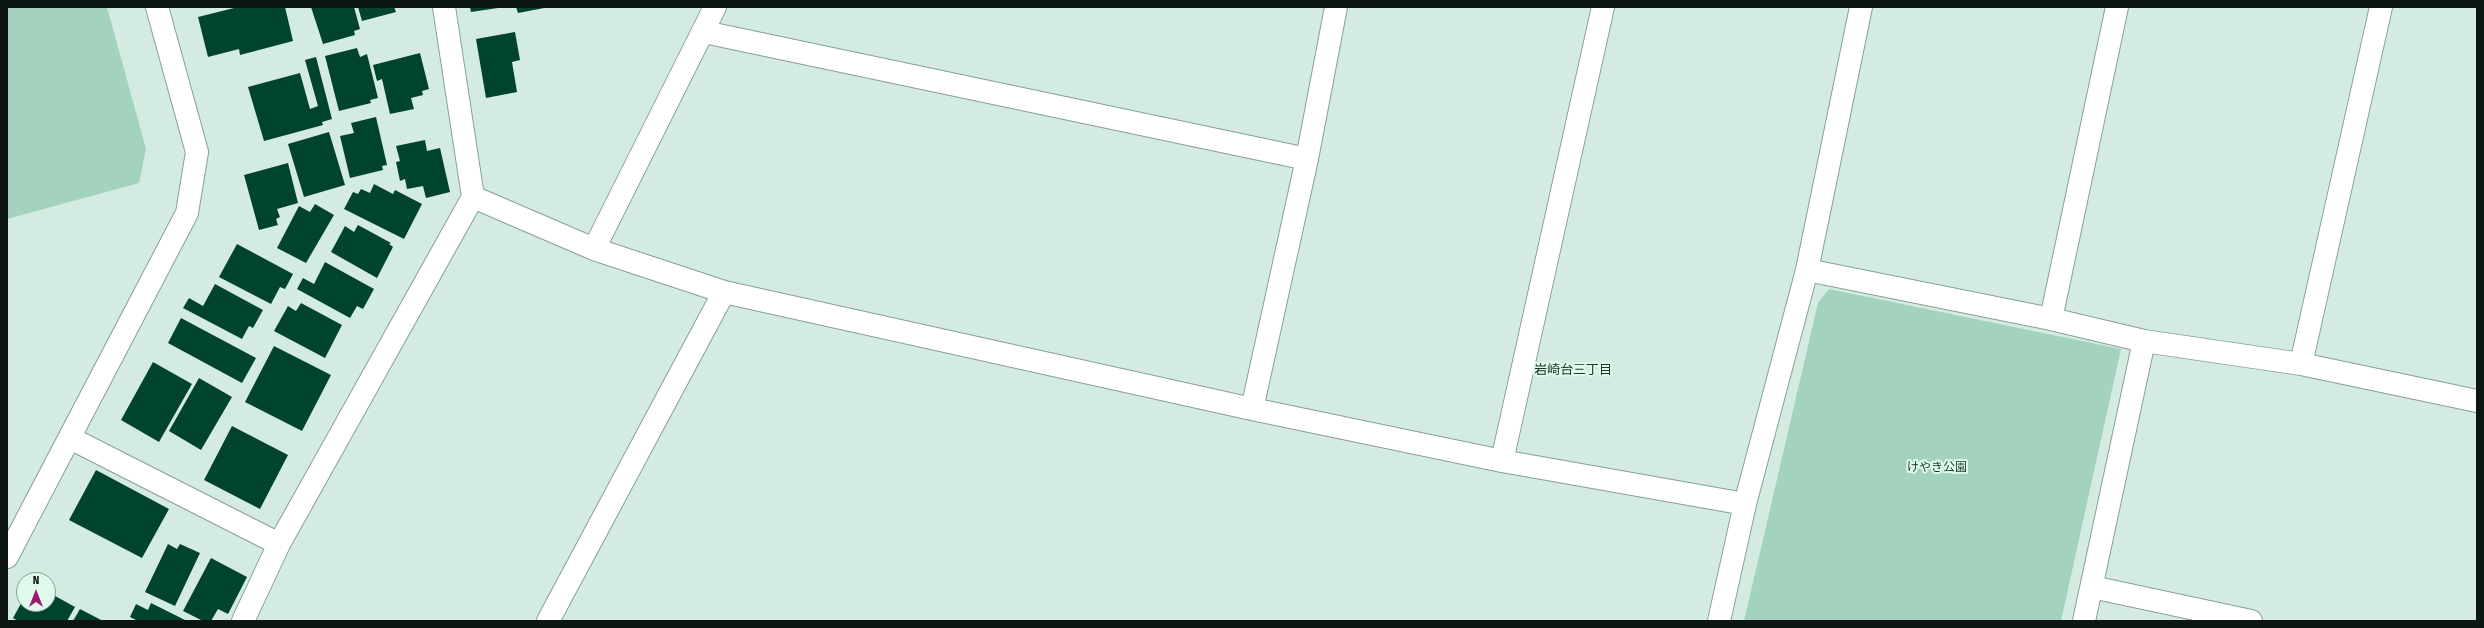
<!DOCTYPE html>
<meta charset="utf-8">
<style>
body{margin:0}
#map{position:relative;width:2484px;height:628px;overflow:hidden;background:#d3ebe0;font-family:"Fira Sans Condensed",sans-serif}
canvas{display:block}
.frame{position:absolute;inset:0;border:8px solid #0e1613;pointer-events:none}
.north{position:absolute;left:16px;top:572px;width:40px;height:40px;box-sizing:border-box;background:#e0f9ed;border:1px solid #8c9e96;border-radius:50%;rotate:0deg;font-size:11px;font-weight:700;line-height:16px;text-align:center;color:#0e1613}
.north::after{content:'';display:block;margin:auto;width:14px;height:18px;background:#9b1a6e;clip-path:polygon(50% 0,100% 100%,50% 72%,0 100%)}
</style>
<div id="map">
<canvas width="2484" height="628"></canvas>
<div class="frame"></div>
<div class="north">N</div>
</div>
<script>
const context = document.querySelector('canvas').getContext('2d');
context.lineJoin = 'round';
function fillPath(path, color) {
  context.fillStyle = color;
  context.fill(path, 'evenodd');
}
function toPath(rows) {
  const path = new Path2D();
  for (const r of rows) {
    path.moveTo(r[0], r[1]);
    for (let i = 2; i < r.length; i += 2) path.lineTo(r[i], r[i + 1]);
  }
  return path;
}
function trace(path, color, width, dash) {
  context.strokeStyle = color;
  context.lineWidth = width;
  context.lineCap = dash ? 'butt' : 'round';
  context.setLineDash(dash || []);
  context.stroke(path);
}
function label(font, color, halo, rows, align = 'center') {
  context.font = font + ' "Fira Sans Condensed","Noto Sans JP",sans-serif';
  context.lineWidth = 4;
  context.setLineDash([]);
  context.textBaseline = 'middle';
  context.strokeStyle = halo;
  context.fillStyle = color;
  for (const [text, x, y, turn = 0] of rows) {
    context.save();
    context.translate(x, y);
    context.rotate((+turn || 0) * Math.PI / 180);
    context.textAlign = isNaN(turn) ? turn : align;
    if (halo) context.strokeText(text, 0, 0);
    context.fillText(text, 0, 0);
    context.restore();
  }
}
fillPath(toPath([
 [7,7,107,7,146,149,139,183,7,219],
 [1829,289,2121,349,2061,621,1744,621,1818,303]
]), '#a3d3be');
fillPath(toPath([
 [238,7,285,7,293,41,240,55,239,49,208,57,198,17],
 [311,7,354,7,360,29,354,31,355,35,323,44],
 [358,7,394,7,396,12,362,21],
 [470,7,498,7,498,8,471,12],
 [516,7,544,7,544,8,518,13],
 [515,32,520,60,512,62,517,92,486,98,476,39],
 [357,48,360,57,367,54,378,98,370,100,371,103,339,111,325,56],
 [420,53,429,89,422,91,423,95,411,98,414,109,390,114,382,79,377,81,373,65],
 [316,57,332,119,322,122,323,125,264,141,248,87,300,73,310,109,318,106,305,60],
 [376,117,387,165,382,166,383,170,350,178,340,136,354,133,351,123],
 [329,132,345,185,304,197,288,144],
 [425,140,427,151,440,148,450,192,426,198,423,186,407,189,405,179,400,181,396,162,400,161,396,146],
 [288,163,298,203,277,209,280,217,276,219,278,225,259,230,244,175],
 [374,184,393,194,395,190,422,204,404,239,344,209,353,192,358,194,361,189,370,193],
 [315,204,334,215,306,263,277,248,299,206,310,212],
 [358,225,391,243,389,244,393,247,377,278,331,252,345,226,354,232],
 [237,244,293,274,285,289,280,287,271,304,219,277],
 [325,262,374,289,363,309,357,306,350,318,297,289,303,278,314,284],
 [215,284,263,310,253,328,249,326,242,339,183,308,189,298,203,306],
 [301,303,342,325,325,358,274,331,288,306,296,311],
 [181,318,256,358,242,383,168,343],
 [274,346,331,375,302,431,245,402],
 [153,362,192,384,159,442,121,420],
 [199,378,232,397,201,450,169,431],
 [232,426,288,455,260,509,204,480],
 [96,470,169,509,142,558,69,520],
 [168,544,177,549,180,544,200,553,175,606,145,592],
 [211,558,247,577,228,614,218,609,211,621,203,621,183,611],
 [48,592,75,607,67,621,18,621,13,618,24,598,24,604,48,604],
 [151,603,187,621,138,621,130,617,136,604,148,610],
 [80,609,103,621,73,621]
]), '#004430');
const minor = toPath([
 [704,32,1307,159],
 [473,197,594,249,724,292,1252,409,1502,461,1745,504],
 [594,249,715,7],
 [1807,270,2051,319,2144,341,2301,364,2477,401],
 [2051,319,2117,7],
 [2301,364,2381,7],
 [1252,409,1307,159,1336,7],
 [70,438,279,544],
 [1502,461,1603,7],
 [7,557,187,213,197,152,157,7],
 [2092,587,2251,621],
 [243,621,279,544,473,197,444,7],
 [548,621,724,292],
 [1719,621,1745,504,1807,270,1861,7],
 [2084,621,2144,341]
]);
trace(minor, '#89a096', 24);
trace(minor, '#fff', 22);
label('12px', '#15392c', '#e0f9ed', [
 ["けやき公園",1937,468]
]);
label('13px', '#21352d', '#e0f9ed', [
 ["岩崎台三丁目",1573,370]
]);
</script>
